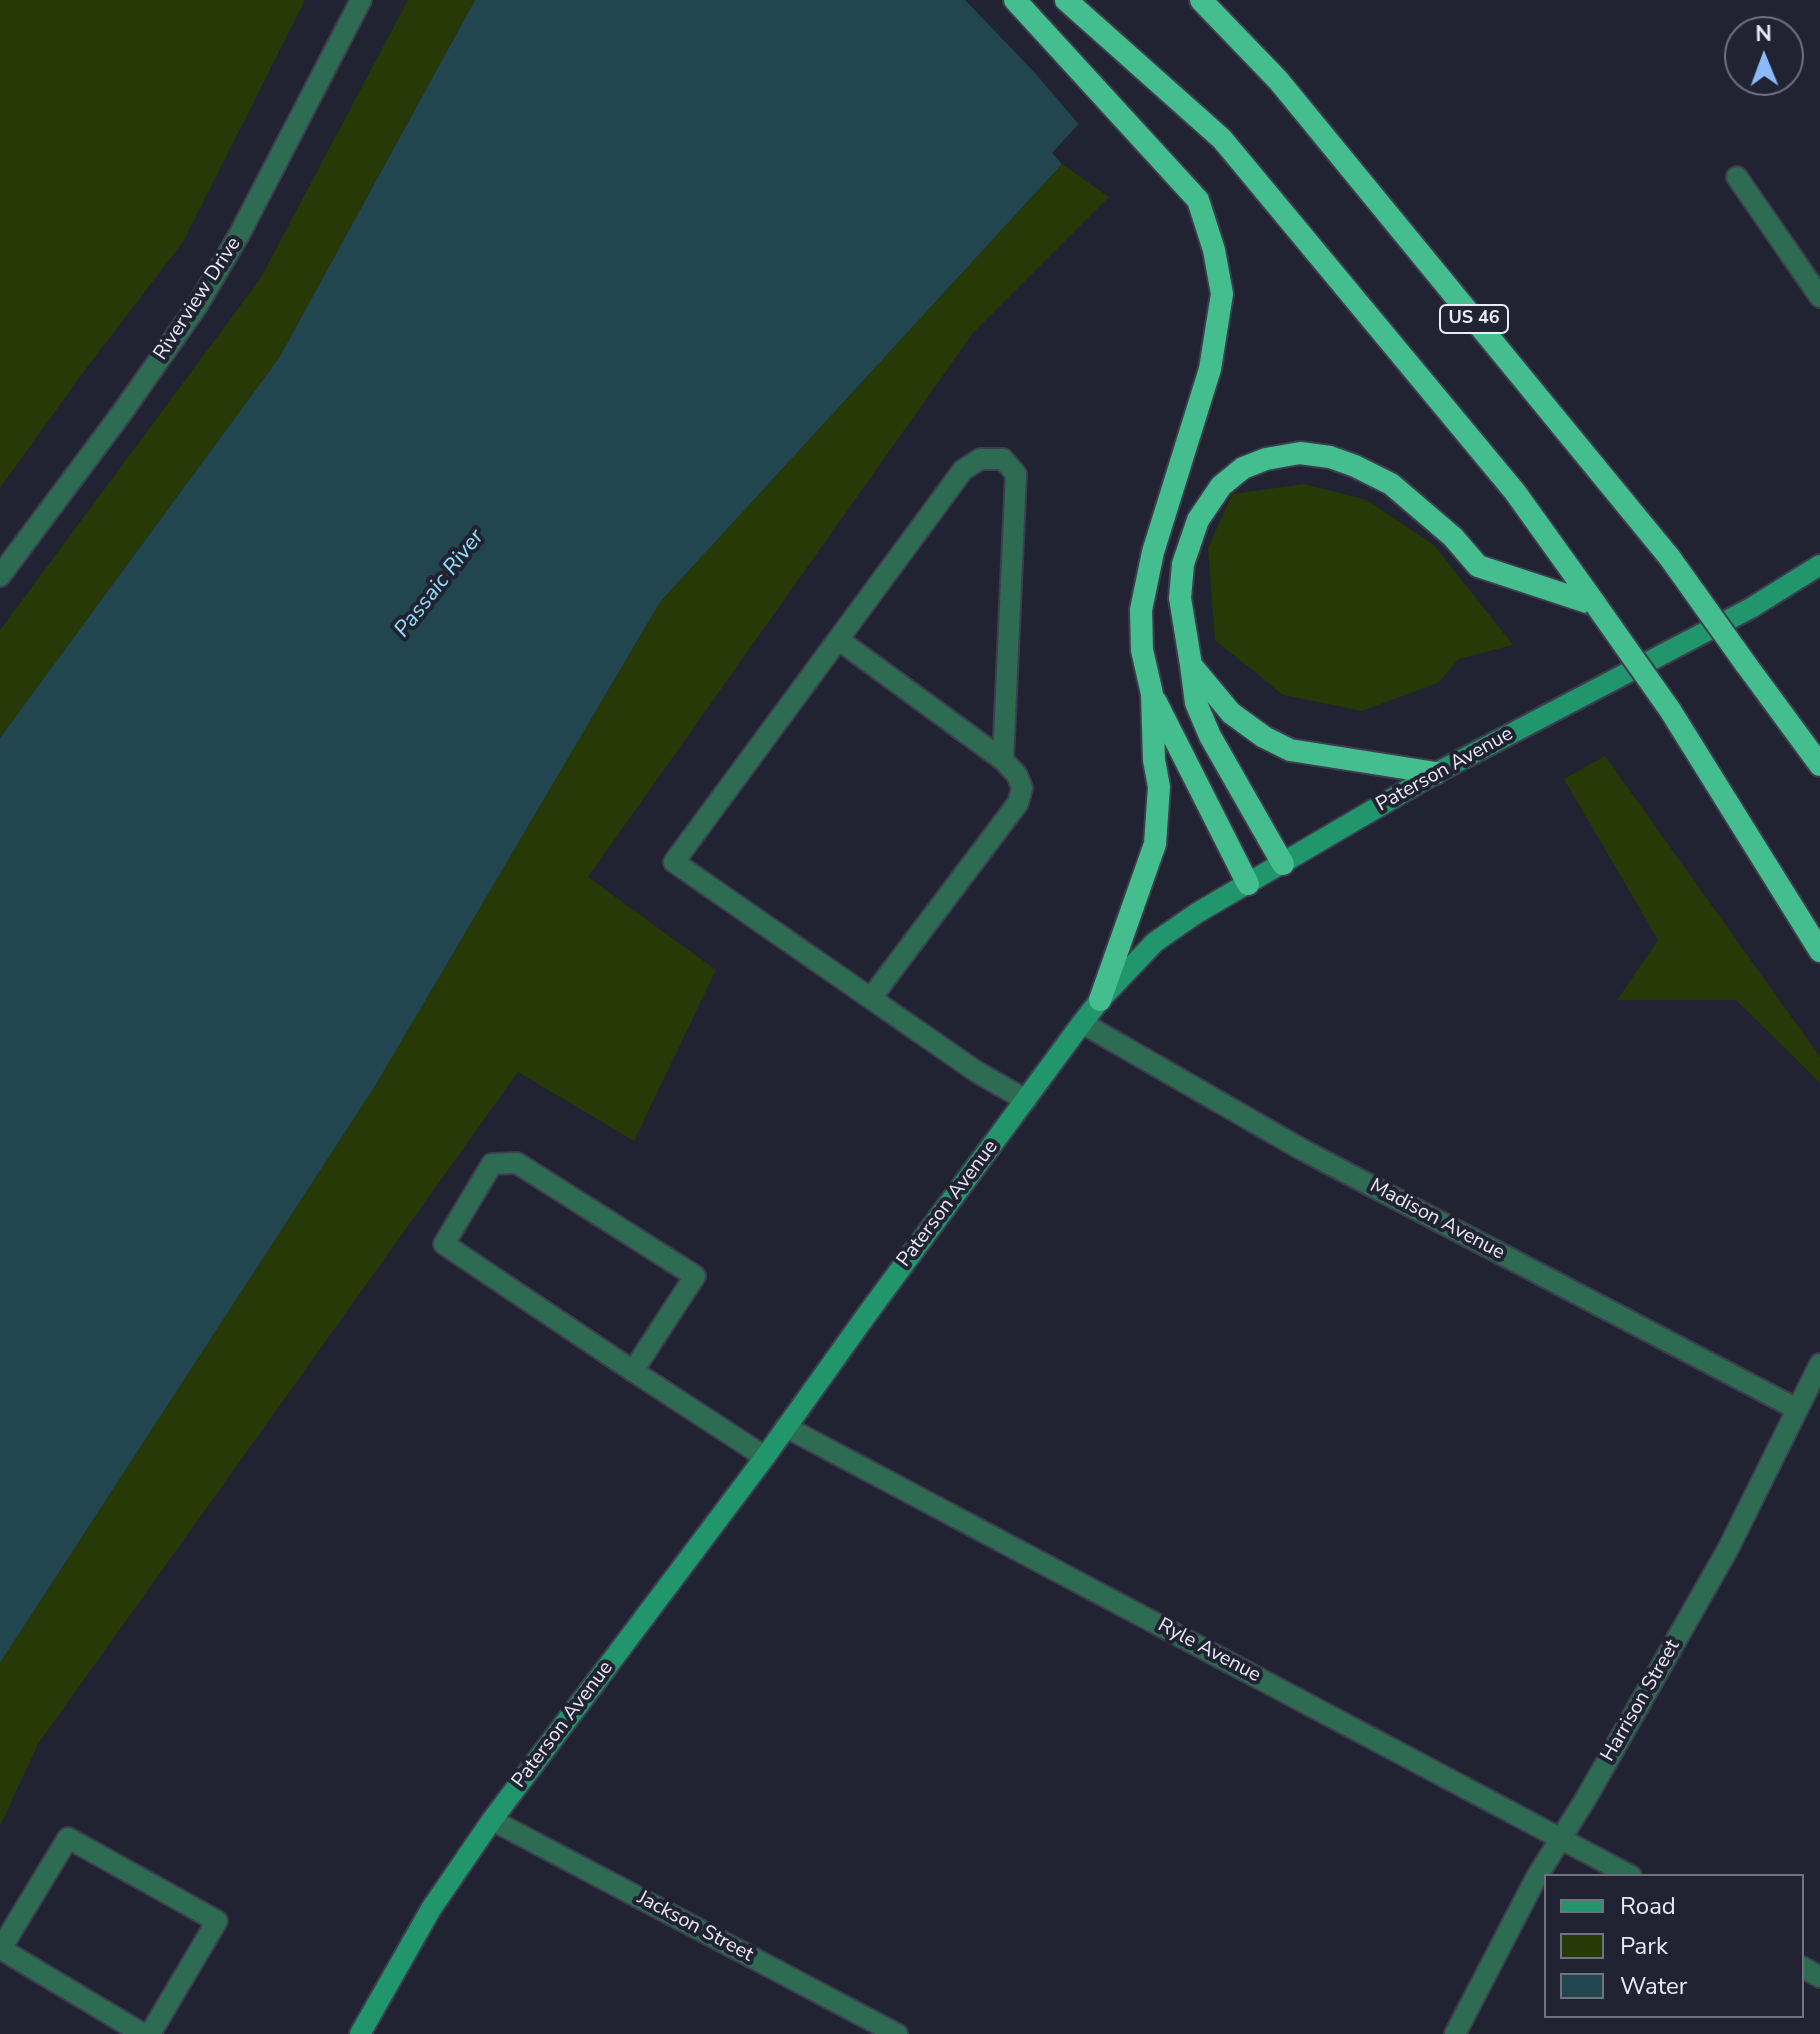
<!DOCTYPE html>
<style>
body{margin:0}
#map{position:relative;width:1820px;height:2034px;overflow:hidden;background:#212232;font-family:"Nunito Sans",sans-serif}
canvas{display:block}
.legend{position:absolute;left:1544px;top:1874px;width:260px;height:144px;box-sizing:border-box;background:#212232;border:2px solid #717280;margin:0;padding:10px 14px;list-style:none;font-size:24px;color:#e9eaf5}
.legend li{display:flex;align-items:center;gap:16px;height:40px}
.legend b{width:40px;border:2px solid #717280}
.north{position:absolute;left:1724px;top:16px;width:80px;height:80px;box-sizing:border-box;background:#212232;border:2px solid #717280;border-radius:50%;rotate:359deg;font-size:22px;font-weight:700;line-height:32px;text-align:center;color:#e9eaf5}
.north::after{content:'';display:block;margin:auto;width:28px;height:36px;background:#8bbafc;clip-path:polygon(50% 0,100% 100%,50% 72%,0 100%)}
</style>
<div id="map">
<canvas width="1820" height="2034"></canvas>
<ul class="legend">
<li><b style="height:10px;background:#21956c"></b>Road</li>
<li><b style="height:22px;background:#263906"></b>Park</li>
<li><b style="height:22px;background:#214650"></b>Water</li>
</ul>
<div class="north">N</div>
</div>
<script>
const context = document.querySelector('canvas').getContext('2d');
context.lineJoin = 'round';
function fillPath(path, color) {
  context.fillStyle = color;
  context.fill(path, 'evenodd');
}
function toPath(rows) {
  const path = new Path2D();
  for (const r of rows) {
    path.moveTo(r[0], r[1]);
    for (let i = 2; i < r.length; i += 2) path.lineTo(r[i], r[i + 1]);
  }
  return path;
}
function trace(path, color, width, dash) {
  context.strokeStyle = color;
  context.lineWidth = width;
  context.lineCap = dash ? 'butt' : 'round';
  context.setLineDash(dash || []);
  context.stroke(path);
}
function label(font, color, halo, rows, align = 'center') {
  context.font = font + ' "Nunito Sans",sans-serif';
  context.lineWidth = 8;
  context.setLineDash([]);
  context.textBaseline = 'middle';
  context.strokeStyle = halo;
  context.fillStyle = color;
  for (const [text, x, y, turn = 0] of rows) {
    context.save();
    context.translate(x, y);
    context.rotate((+turn || 0) * Math.PI / 180);
    context.textAlign = isNaN(turn) ? turn : align;
    if (halo) context.strokeText(text, 0, 0);
    context.fillText(text, 0, 0);
    context.restore();
  }
}
fillPath(toPath([
 [0,0,305,0,183,242,88,366,0,488],
 [408,0,475,0,279,358,0,738,0,630,260,279],
 [1062,164,1109,197,973,333,588,877,716,970,634,1141,518,1072,38,1744,0,1826,0,1663,375,1086,660,602],
 [1304,484,1367,500,1434,545,1513,645,1459,659,1438,683,1362,711,1283,695,1215,640,1208,548,1232,494],
 [1605,756,1820,1057,1820,1083,1736,1000,1617,1000,1658,940,1564,779]
]), '#263906');
fillPath(toPath([
 [475,0,1192,0,1052,153,1062,164,660,602,375,1086,0,1663,0,738,279,358]
]), '#214650');
fillPath(toPath([
 [965,0,1196,0,1081,127,1035,73]
]), '#212232');
const service = toPath([
 [1737,177,1820,297],
 [839,640,1003,760],
 [871,998,1018,803,1022,788,1017,775,1003,760,1016,474,1003,459,980,459,963,470,674,862,977,1072,1026,1100],
 [633,1371,695,1276,517,1163,492,1164,444,1244,633,1371,765,1457],
 [1,1949,143,2034],
 [0,1950,68,1838,217,1921,150,2034]
]);
const minor = toPath([
 [1082,1023,1301,1149,1797,1409],
 [786,1427,1631,1876],
 [492,1820,897,2034],
 [1802,1967,1820,1977],
 [1455,2034,1536,1878,1585,1800,1728,1549,1820,1364]
]);
const tertiary = toPath([
 [0,576,121,414,197,306,239,235,361,0]
]);
const secondary = toPath([
 [360,2034,431,1909,492,1820,765,1457,868,1313,1082,1023,1100,1000,1155,942,1197,913,1436,773,1751,608,1820,565]
]);
const trunk = toPath([
 [1015,0,1198,200,1214,250,1222,294,1210,369,1153,552,1141,610,1142,650,1152,694,1154,760,1159,787,1155,844,1100,1000],
 [1066,0,1222,139,1515,492,1596,605],
 [1201,0,1278,80,1670,558],
 [1745,663,1820,765],
 [1191,665,1196,703,1210,736,1283,864],
 [1156,702,1248,884],
 [1670,710,1820,951],
 [1436,773,1290,750,1264,737,1231,713,1191,665,1180,598,1183,564,1198,520,1221,486,1243,468,1266,459,1300,453,1330,457,1355,466,1391,484,1453,537,1478,566,1596,605]
]);
trace(service, '#3d3e4d', 24);
trace(minor, '#3d3e4d', 24);
trace(tertiary, '#3d3e4d', 24);
trace(secondary, '#3d3e4d', 24);
trace(trunk, '#3d3e4d', 26);
trace(service, '#2d6c52', 20);
trace(minor, '#2d6c52', 20);
trace(tertiary, '#2d6c52', 20);
trace(secondary, '#21956c', 20);
trace(trunk, '#44be8e', 22);
const trunkBridge = toPath([
 [1670,558,1745,663],
 [1596,605,1670,710]
]);
trace(trunkBridge, '#3d3e4d', 26, []);
trace(trunkBridge, '#44be8e', 22);
for (const [x, y, w] of [
 [1474,319,68]
]) {
  const box = new Path2D();
  box.roundRect(x - w / 2, y - 14, w, 28, 6);
  context.fillStyle = '#212232';
  context.fill(box);
  trace(box, '#e9eaf5', 2);
}
label('bold 18px', '#e9eaf5', null, [
 ["US 46",1474,319]
]);
label('20px', '#e9eaf5', '#212232', [
 ["Riverview Drive",198,299,-57],
 ["Paterson Avenue",1445,770,-29],
 ["Paterson Avenue",948,1204,-53],
 ["Madison Avenue",1437,1220,28],
 ["Ryle Avenue",1209,1651,28],
 ["Harrison Street",1641,1701,-60],
 ["Paterson Avenue",563,1725,-53],
 ["Jackson Street",695,1927,28]
]);
label('italic 22px', '#8ee1f8', '#212232', [
 ["Passaic River",440,584,-52]
]);
</script>
